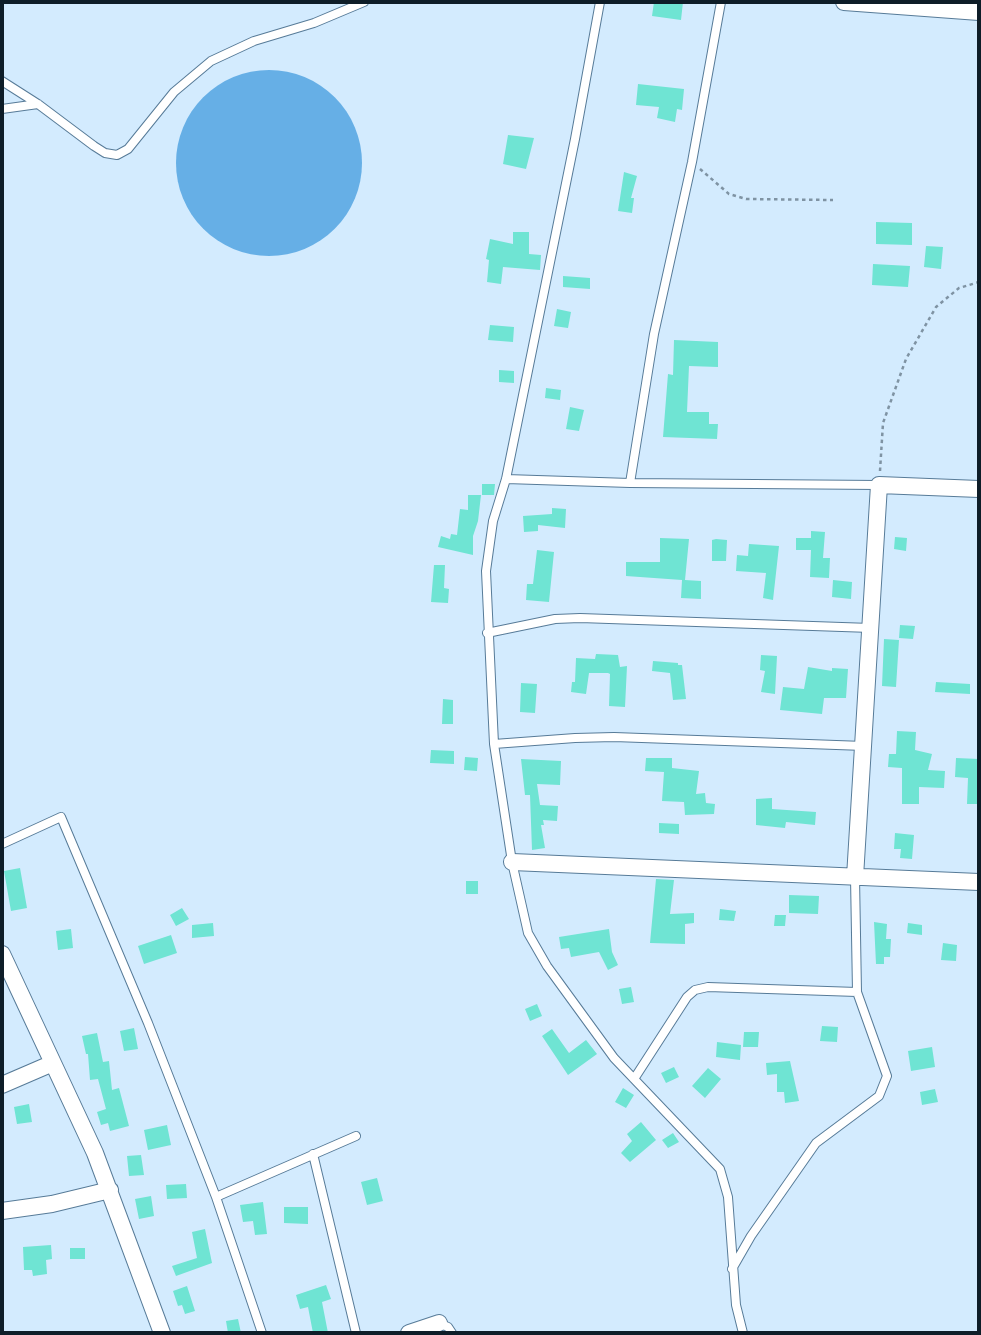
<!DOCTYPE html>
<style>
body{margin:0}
#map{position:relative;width:981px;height:1335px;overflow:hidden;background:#d3ebfe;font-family:"Public Sans",sans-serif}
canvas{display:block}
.frame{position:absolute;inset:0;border:4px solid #0e1d28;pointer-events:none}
</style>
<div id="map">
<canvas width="981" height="1335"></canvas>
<div class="frame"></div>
</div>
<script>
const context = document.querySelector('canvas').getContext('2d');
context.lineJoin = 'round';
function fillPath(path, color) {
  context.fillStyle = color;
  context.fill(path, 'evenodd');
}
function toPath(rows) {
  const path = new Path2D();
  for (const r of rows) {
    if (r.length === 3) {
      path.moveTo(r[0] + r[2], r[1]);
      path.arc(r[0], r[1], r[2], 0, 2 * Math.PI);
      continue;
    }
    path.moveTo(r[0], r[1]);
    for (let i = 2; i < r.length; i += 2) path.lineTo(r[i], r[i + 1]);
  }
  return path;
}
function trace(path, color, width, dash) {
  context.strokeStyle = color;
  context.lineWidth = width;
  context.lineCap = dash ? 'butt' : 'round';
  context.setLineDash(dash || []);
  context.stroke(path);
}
fillPath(toPath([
 [269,163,93]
]), '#66afe6');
fillPath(toPath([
 [654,2,683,2,681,20,652,16],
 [638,84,684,89,682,110,677,109,675,122,657,118,659,107,636,105],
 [508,135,534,138,526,169,503,164],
 [624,172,637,176,631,198,634,198,632,213,618,211],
 [876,222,912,223,912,245,876,244],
 [513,232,529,232,529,254,541,255,540,270,503,267,501,284,487,282,489,260,486,259,490,239,513,244],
 [926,246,943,247,941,269,924,267],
 [873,264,910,266,908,287,872,285],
 [563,276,590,278,590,289,563,287],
 [557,309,571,312,568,328,554,326],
 [490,325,514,327,513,342,488,340],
 [674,340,718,342,718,367,689,366,687,412,709,412,709,424,718,424,717,439,663,437,668,374,673,375],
 [499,370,514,371,514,383,499,382],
 [546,388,561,390,560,400,545,398],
 [570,407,584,410,579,431,566,429],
 [482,484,495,484,494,495,482,495],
 [468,495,481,495,478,521,473,536,473,555,438,547,441,536,450,539,451,534,457,535,460,509,468,510],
 [552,508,566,509,565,528,538,525,538,531,524,532,523,516,552,514],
 [811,531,825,532,823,558,830,558,829,578,810,577,811,550,796,550,796,538,811,538],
 [895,537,907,538,906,551,894,549],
 [660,538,689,539,685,580,701,581,701,599,681,598,682,580,626,576,626,562,660,562],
 [716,539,727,540,726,561,712,561,712,540],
 [749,544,779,546,773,600,763,598,766,573,736,571,737,555,748,556],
 [537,550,554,552,549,602,526,600,527,584,533,584],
 [434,565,445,565,444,588,449,589,448,603,431,602],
 [833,580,852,582,851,599,832,597],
 [900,625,915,626,913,639,899,638],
 [884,639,899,640,896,687,882,686],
 [596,654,618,655,620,667,627,666,625,707,609,706,610,674,608,673,589,673,586,694,571,692,572,682,575,682,576,658,595,659],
 [761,655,777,656,775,694,761,692,765,671,760,670],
 [653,661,678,663,678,665,682,665,686,699,673,700,670,673,652,671],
 [808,667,832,671,832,668,848,669,846,698,824,698,822,714,780,710,783,687,804,689],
 [936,682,970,684,970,694,935,692],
 [521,683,537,684,535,713,520,712],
 [443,699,453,700,453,724,442,724],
 [897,731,916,732,915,750,932,754,928,770,945,771,944,788,919,787,919,804,902,804,902,768,888,767,889,754,896,754],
 [431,750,454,751,454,764,430,763],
 [465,757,478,758,477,771,464,770],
 [646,758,672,758,672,768,699,771,696,794,705,793,706,803,715,804,714,814,685,815,684,802,662,801,664,772,645,771],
 [956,758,979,759,978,804,967,804,968,778,955,777],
 [521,759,561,761,560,785,537,784,540,805,558,806,557,821,543,820,544,825,541,825,545,848,532,850,530,795,525,795],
 [772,798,772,809,816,812,815,825,786,822,785,828,756,825,756,799],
 [659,823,679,824,679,834,659,833],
 [895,833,914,835,912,859,900,858,901,849,894,849],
 [20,868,27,908,11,911,4,871],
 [656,879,674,880,670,914,694,913,694,923,685,924,685,944,650,943],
 [466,881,478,881,478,894,466,894],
 [789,895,819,896,818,914,789,913],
 [182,908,189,919,176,926,170,915],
 [720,909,736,911,734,921,719,920],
 [775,915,786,915,785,926,774,926],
 [874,922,887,924,886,939,891,939,890,957,884,957,884,964,876,964],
 [213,923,214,936,192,938,192,925],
 [908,923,922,925,922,935,907,933],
 [71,929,73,948,58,950,56,931],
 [609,929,612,952,618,965,608,970,599,952,571,957,569,948,561,949,559,937],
 [171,935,177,953,144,964,138,946],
 [943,943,957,945,956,961,941,960],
 [631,987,634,1002,622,1004,619,989],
 [537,1004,542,1016,530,1021,525,1009],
 [822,1026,838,1027,837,1042,820,1041],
 [134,1028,138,1049,124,1051,120,1031],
 [552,1029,569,1053,586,1040,597,1054,568,1075,542,1036],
 [744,1032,759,1032,758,1047,743,1047],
 [97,1033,103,1062,109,1061,112,1090,119,1088,129,1126,110,1131,108,1123,101,1125,97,1112,106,1109,98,1079,90,1080,88,1054,86,1054,82,1036],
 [717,1042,741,1045,740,1060,716,1057],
 [932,1047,935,1067,911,1071,908,1051],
 [790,1061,799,1101,785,1103,784,1092,777,1092,777,1074,767,1075,766,1063],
 [674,1067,679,1077,666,1083,661,1073],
 [708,1068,721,1079,705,1098,692,1086],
 [623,1088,634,1095,626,1108,615,1102],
 [935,1089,938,1102,922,1105,920,1092],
 [29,1104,32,1122,17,1124,14,1107],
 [641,1122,656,1140,630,1162,621,1153,632,1141,627,1134],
 [167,1125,171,1145,148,1150,144,1130],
 [673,1133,679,1142,668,1148,662,1140],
 [141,1155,144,1175,129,1176,127,1156],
 [377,1178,383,1201,367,1205,361,1182],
 [186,1184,187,1198,167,1199,166,1185],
 [151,1196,154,1216,139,1219,135,1199],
 [263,1202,267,1234,255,1235,253,1221,243,1222,240,1205],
 [284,1207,308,1207,308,1224,284,1223],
 [205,1229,212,1263,176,1276,172,1266,197,1258,192,1232],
 [51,1245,52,1259,46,1260,47,1274,33,1276,32,1270,24,1270,23,1247],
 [70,1248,85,1248,85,1259,70,1259],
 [326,1285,331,1299,322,1302,328,1333,313,1333,308,1307,300,1309,296,1295],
 [187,1286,195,1311,185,1314,182,1305,178,1306,173,1291],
 [238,1319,241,1333,228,1333,226,1321]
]), '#6fe4d3');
const lane = toPath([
 [600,2,575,139,506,479,493,521,486,571,494,744,512,862,528,933,547,966,614,1058,720,1169,728,1197,736,1305,743,1333],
 [2,81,38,104,94,146,105,153,117,155,128,149,174,92,211,61,254,41,314,23,364,2],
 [2,109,38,104],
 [506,479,630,483,879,485],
 [630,483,654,334,692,162,721,2],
 [487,633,555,619,580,618,871,628],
 [494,744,575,738,614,737,864,746],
 [2,844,61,817,148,1023,216,1197,262,1333],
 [634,1079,687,997,695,990,708,987,857,992],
 [313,1154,356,1333],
 [216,1197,356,1136],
 [732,1269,751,1236,816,1143,879,1096,887,1076,857,992,855,877],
 [439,1323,448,1327,452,1333]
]);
const street = toPath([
 [844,2,979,12],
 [512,862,979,882],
 [855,877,879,485,979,489],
 [2,954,95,1153,162,1333],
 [2,1085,53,1063],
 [2,1211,52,1204,110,1190],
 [409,1333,439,1323]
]);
trace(lane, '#577b98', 10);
trace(street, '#577b98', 18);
trace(toPath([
 [700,169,729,194,746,199,833,200],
 [880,471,883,423,906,359,936,307,959,288,979,282]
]), '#7f93a3', 2.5, [3.5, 3.5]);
trace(lane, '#fff', 8);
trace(street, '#fff', 16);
</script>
